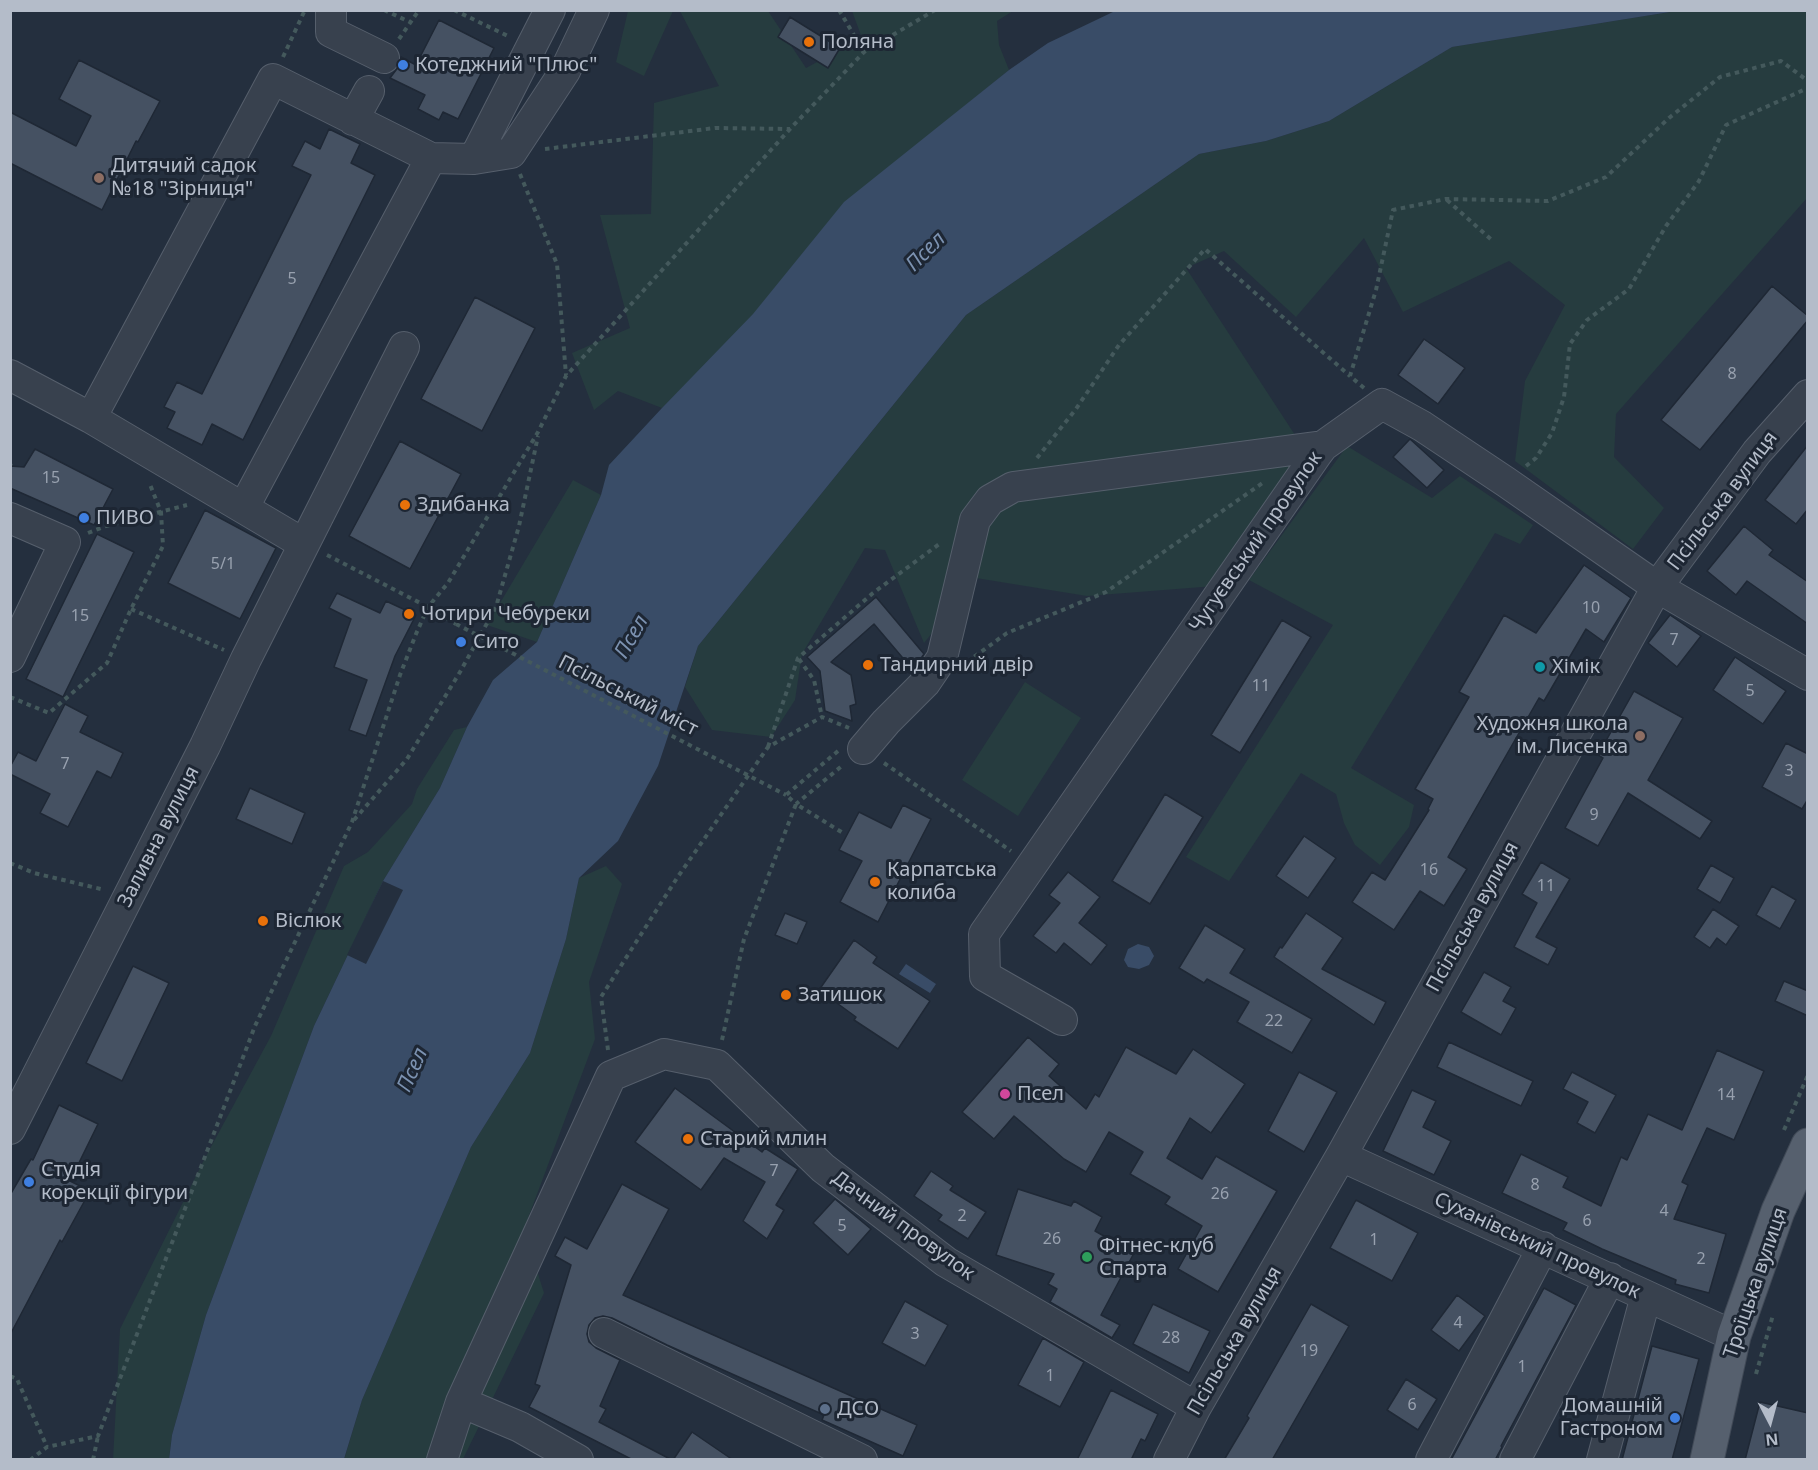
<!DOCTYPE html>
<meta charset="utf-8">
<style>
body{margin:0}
#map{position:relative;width:1818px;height:1470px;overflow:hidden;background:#242f3e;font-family:"Noto Sans",sans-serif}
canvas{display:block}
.frame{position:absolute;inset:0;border:12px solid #b4bcc9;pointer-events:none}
.north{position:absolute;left:1740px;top:1392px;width:60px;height:60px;-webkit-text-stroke:4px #1d2633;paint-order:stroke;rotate:174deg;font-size:16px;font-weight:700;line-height:24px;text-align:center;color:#b4bcc9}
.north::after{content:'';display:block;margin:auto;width:21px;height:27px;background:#b4bcc9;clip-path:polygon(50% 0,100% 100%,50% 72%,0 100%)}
</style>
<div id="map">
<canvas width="1818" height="1470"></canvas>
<div class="frame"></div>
<div class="north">N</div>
</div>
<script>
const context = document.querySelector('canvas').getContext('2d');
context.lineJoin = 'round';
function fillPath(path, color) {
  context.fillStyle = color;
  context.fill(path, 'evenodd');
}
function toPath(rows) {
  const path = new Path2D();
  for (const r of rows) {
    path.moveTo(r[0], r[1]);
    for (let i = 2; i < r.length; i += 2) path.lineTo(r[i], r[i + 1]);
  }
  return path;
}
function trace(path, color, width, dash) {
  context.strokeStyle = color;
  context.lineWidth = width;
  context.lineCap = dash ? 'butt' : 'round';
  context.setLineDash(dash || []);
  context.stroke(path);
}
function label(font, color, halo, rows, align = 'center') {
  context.font = font + ' "Noto Sans",sans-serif';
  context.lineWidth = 6;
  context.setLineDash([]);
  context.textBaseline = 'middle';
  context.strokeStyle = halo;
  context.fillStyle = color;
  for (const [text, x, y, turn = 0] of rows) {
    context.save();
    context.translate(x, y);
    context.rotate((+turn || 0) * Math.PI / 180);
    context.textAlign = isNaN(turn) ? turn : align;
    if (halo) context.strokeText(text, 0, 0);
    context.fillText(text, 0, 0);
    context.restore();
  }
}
fillPath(toPath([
 [628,11,673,11,644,76,616,62],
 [680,11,768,11,806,68,862,38,852,11,1013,11,997,21,999,45,1009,70,955,114,662,408,618,391,594,410,572,353,630,328,600,215,651,214,654,103,719,86],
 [1676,11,1807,11,1807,198,1616,414,1614,457,1664,508,1633,549,1515,461,1525,381,1565,305,1509,261,1403,312,1364,238,1296,317,1224,251,1186,268,1310,458,1215,586,1087,596,976,578,924,643,885,550,865,548,802,654,795,700,771,737,712,730,685,687,698,646,966,315,1199,154,1266,141,1329,121,1452,47],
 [1347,446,1432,498,1460,476,1533,525,1520,544,1495,533,1351,768,1414,805,1409,827,1380,865,1355,845,1344,823,1336,794,1301,773,1229,881,1186,857,1333,625,1249,580],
 [573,480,601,495,537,642,487,625],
 [1025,682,1081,718,1018,816,962,780],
 [467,727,440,788,383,881,314,1026,206,1315,172,1435,169,1459,113,1460,120,1329,205,1158,271,1036,344,866,368,852,412,804,417,789,454,730],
 [606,866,622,884,589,982,595,1039,524,1229,544,1293,463,1459,344,1460,362,1400,471,1147,530,1053,566,939,579,878]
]), '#263c3f');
fillPath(toPath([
 [1115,11,1676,11,1452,47,1329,121,1266,141,1199,154,966,315,698,646,658,766,618,841,579,878,566,939,530,1053,471,1147,362,1400,344,1459,169,1460,172,1435,206,1315,314,1026,383,881,440,788,467,727,493,680,537,642,601,495,609,465,662,408,753,314,844,202,1009,70,1048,43],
 [1138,944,1149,947,1154,956,1149,965,1139,969,1128,967,1124,960,1128,949],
 [906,964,936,984,930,993,899,974]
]), '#394c67');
fillPath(toPath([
 [383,881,403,890,366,964,347,955]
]), '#242f3e');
const building = toPath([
 [790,17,840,48,828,68,778,37,790,17],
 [439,20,494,48,458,119,443,112,439,120,418,109,425,95,390,78,399,66,401,57,416,65,439,20],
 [79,60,160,101,138,142,136,141,102,210,10,163,10,112,76,146,91,116,59,99,79,60],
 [329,129,360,144,351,163,375,175,243,440,212,424,202,445,167,428,175,412,164,407,177,382,202,394,311,175,292,166,305,141,320,149,329,129],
 [1772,286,1808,316,1808,320,1700,450,1661,420,1772,286],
 [475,297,535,328,482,431,421,399,475,297],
 [1424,339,1465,368,1438,404,1398,375,1424,339],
 [1410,439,1444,470,1427,488,1393,457,1410,439],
 [400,441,461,474,410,569,349,536,400,441],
 [1808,445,1808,509,1796,524,1765,500,1808,445],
 [35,449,113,489,94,525,10,488,10,466,24,467,35,449],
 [205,510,276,548,240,619,168,583,205,510],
 [1744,526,1773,550,1769,555,1808,582,1808,624,1747,581,1736,595,1707,571,1744,526],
 [97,534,134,552,63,697,26,679,97,534],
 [1584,565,1631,598,1604,642,1586,629,1544,701,1539,698,1448,857,1467,869,1444,906,1420,891,1394,930,1352,902,1372,872,1385,880,1429,810,1428,809,1433,799,1415,789,1469,697,1459,692,1504,615,1536,633,1584,565],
 [337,593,380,613,386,601,416,615,395,656,366,736,349,730,367,680,334,667,351,619,329,608,337,593],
 [876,597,924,654,913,670,874,624,831,662,851,675,856,704,850,706,852,721,825,711,820,671,807,657,876,597],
 [1670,615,1701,636,1677,667,1648,643,1670,615],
 [1282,620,1311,637,1240,753,1211,735,1282,620],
 [1735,657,1786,691,1763,724,1713,690,1735,657],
 [1634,691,1683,718,1648,780,1712,821,1700,839,1628,793,1598,846,1565,828,1603,758,1598,755,1634,691],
 [65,704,88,716,80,732,123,753,111,778,97,771,68,827,40,813,50,794,10,774,10,767,18,752,36,761,65,704],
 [1786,743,1808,754,1808,799,1802,809,1762,787,1786,743],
 [250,788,305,813,292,844,236,819,250,788],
 [1165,794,1203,817,1150,904,1112,881,1165,794],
 [903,805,931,819,878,922,840,902,862,861,839,850,859,812,891,828,903,805],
 [1304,836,1336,858,1308,898,1276,876,1304,836],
 [1541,862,1570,879,1536,937,1557,948,1548,965,1514,947,1537,903,1522,894,1541,862],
 [1711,865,1734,878,1720,903,1697,889,1711,865],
 [1068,872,1100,897,1079,923,1107,945,1091,965,1064,943,1056,953,1033,936,1060,903,1049,895,1068,872],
 [1772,886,1796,900,1780,929,1756,915,1772,886],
 [1713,909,1739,926,1726,945,1717,938,1710,948,1694,937,1713,909],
 [785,913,807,922,797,944,775,935,785,913],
 [1306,913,1343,938,1322,969,1386,1002,1374,1025,1274,957,1280,947,1282,948,1306,913],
 [1205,925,1245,949,1230,973,1312,1019,1292,1053,1237,1022,1249,1002,1207,979,1204,983,1179,968,1205,925],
 [854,940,877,957,873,963,930,1001,898,1049,854,1020,856,1017,819,990,854,940],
 [133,966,169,983,122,1081,86,1063,133,966],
 [1484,972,1511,987,1503,1001,1516,1008,1501,1035,1461,1012,1484,972],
 [1784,981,1808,991,1808,1016,1775,1001,1784,981],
 [1028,1037,1059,1064,1049,1076,1086,1109,1095,1094,1099,1097,1126,1047,1176,1074,1193,1049,1245,1084,1211,1133,1190,1118,1167,1158,1202,1179,1216,1156,1277,1191,1218,1292,1178,1269,1202,1226,1165,1204,1170,1197,1130,1174,1143,1152,1109,1132,1086,1172,1064,1159,1014,1116,994,1139,962,1112,1028,1037],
 [1449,1042,1533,1081,1521,1106,1437,1067,1449,1042],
 [1717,1050,1764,1071,1734,1140,1707,1128,1682,1182,1688,1185,1674,1219,1726,1234,1709,1293,1675,1284,1676,1280,1602,1249,1563,1230,1567,1223,1502,1193,1521,1154,1568,1177,1563,1187,1601,1206,1621,1157,1627,1160,1648,1114,1682,1130,1717,1050],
 [1299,1072,1337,1092,1304,1152,1268,1131,1299,1072],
 [1572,1072,1616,1095,1595,1133,1577,1123,1588,1102,1563,1089,1572,1072],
 [675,1088,762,1152,765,1148,798,1169,776,1205,784,1210,767,1239,743,1221,765,1182,724,1158,701,1190,635,1142,675,1088],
 [1412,1090,1436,1101,1423,1127,1451,1141,1434,1175,1383,1151,1412,1090],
 [59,1105,98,1124,70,1181,90,1191,62,1242,60,1240,10,1335,10,1195,31,1159,33,1160,59,1105],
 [931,1171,953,1186,950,1190,986,1212,968,1239,938,1220,942,1215,914,1196,931,1171],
 [622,1184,669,1209,623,1295,917,1425,903,1456,822,1420,824,1415,667,1345,612,1318,603,1316,595,1318,589,1325,587,1334,589,1342,596,1348,620,1360,600,1406,606,1409,599,1422,672,1460,633,1460,529,1407,540,1386,535,1384,571,1265,555,1256,565,1237,587,1249,622,1184],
 [1018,1189,1071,1206,1074,1201,1102,1217,1095,1231,1134,1253,1101,1315,1120,1325,1112,1338,1050,1302,1057,1289,1048,1284,1054,1274,996,1255,1018,1189],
 [835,1199,871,1229,848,1255,813,1223,835,1199],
 [1356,1200,1418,1233,1392,1281,1330,1248,1356,1200],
 [1544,1288,1576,1305,1501,1446,1502,1447,1495,1460,1451,1460,1544,1288],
 [1457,1295,1485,1316,1459,1351,1431,1330,1457,1295],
 [905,1301,948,1325,925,1366,882,1343,905,1301],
 [1153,1304,1210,1331,1189,1373,1133,1344,1153,1304],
 [1311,1304,1349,1326,1272,1460,1224,1460,1249,1418,1247,1416,1311,1304],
 [1043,1338,1084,1362,1060,1407,1018,1385,1043,1338],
 [1652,1346,1699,1359,1672,1460,1622,1460,1652,1346],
 [1406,1379,1437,1399,1418,1430,1387,1410,1406,1379],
 [1111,1390,1158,1414,1145,1441,1141,1439,1131,1460,1077,1460,1111,1390],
 [1760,1402,1808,1413,1808,1460,1745,1460,1760,1402],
 [692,1432,733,1460,673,1460,692,1432]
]);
fillPath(building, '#455162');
trace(building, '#1f2835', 1.5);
const minor = toPath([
 [331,10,331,32,384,58],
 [353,120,369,91],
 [431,158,474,159,550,10],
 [474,159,511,153,565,71,594,10],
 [10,375,91,418,304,544],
 [91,418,273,79,431,158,244,507],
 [10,518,65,542,10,657],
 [863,749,886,722,925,683,942,658,975,520,990,500,1013,487,1323,446],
 [1062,1020,985,976,984,934,1317,454,1323,446,1382,404,1422,426,1506,482,1657,587,1808,675],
 [10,1129,205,746,246,659,404,347],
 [1341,1156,1734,1336],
 [604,1333,862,1460],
 [461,1402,520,1427,578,1460],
 [442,1460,461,1402,611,1076,664,1054,717,1065,823,1168,946,1262,1196,1407],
 [1169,1460,1196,1407,1341,1156,1657,587,1757,452,1808,395],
 [1431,1460,1543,1247],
 [1515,1460,1610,1278],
 [1602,1460,1646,1296]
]);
const major = toPath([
 [1707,1460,1734,1336,1778,1211,1808,1145]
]);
trace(minor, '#565f6c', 32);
trace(major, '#414a57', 35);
trace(toPath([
 [384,10,412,23],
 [454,10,510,37],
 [839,10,864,52],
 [399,39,419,10],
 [283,57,304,12],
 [545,149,715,128,790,129],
 [520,174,557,264,566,375],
 [1447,200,1494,242],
 [1364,388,1350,376,1376,290,1393,210,1446,199,1548,201,1606,177,1669,118,1720,77,1781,61,1808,81],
 [1037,458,1076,409,1119,345,1205,249,1350,376],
 [10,464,11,466],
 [1526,466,1536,458,1552,433,1564,397,1570,344,1587,320,1629,289,1666,226,1699,181,1726,125,1808,88],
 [88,533,106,526,187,505],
 [327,555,428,607,456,624],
 [131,609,224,650],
 [799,659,814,680,822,717],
 [967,662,1007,633,1106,592,1264,482],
 [10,697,49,713,107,663,131,609,163,546,161,512,149,482],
 [768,747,798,658,873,593,942,542],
 [838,751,786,795,796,804,843,765],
 [884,763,1011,851],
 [354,820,407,759,460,672,496,607,519,526,538,436],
 [10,863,34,873,105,890],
 [722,1040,744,939,796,804,843,833],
 [608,1050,601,997,677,878,768,747,822,717,849,728],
 [1784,1130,1808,1075],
 [1756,1374,1773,1315],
 [10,1376,17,1379,47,1447],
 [30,1460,47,1447,98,1436,255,1026,352,822,400,675,416,634,428,607,448,583,538,432,566,376,790,129,864,52,935,10],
 [93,1460,98,1436]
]), '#44595c', 4, [4.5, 4.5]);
trace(minor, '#38414e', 30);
trace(major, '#56606e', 33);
trace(toPath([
 [456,624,786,795]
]), '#44595c', 4, [4.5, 4.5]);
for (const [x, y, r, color] of [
 [809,42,6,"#e8710a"],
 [403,65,6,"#3f7fe0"],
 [99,178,6,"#8d6e63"],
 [405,505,6,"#e8710a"],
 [84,518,6,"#3f7fe0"],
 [409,614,6,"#e8710a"],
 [461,642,6,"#3f7fe0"],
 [868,665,6,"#e8710a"],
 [1540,667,6,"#0f9aa8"],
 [1640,736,6,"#8d6e63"],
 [875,882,6,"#e8710a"],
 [263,921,6,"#e8710a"],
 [786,995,6,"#e8710a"],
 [1005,1094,6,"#d1479c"],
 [688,1139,6,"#e8710a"],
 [29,1182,6,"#3f7fe0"],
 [1087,1257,6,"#2e9e5b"],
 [825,1409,6,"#5c6f8a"],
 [1675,1418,6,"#3f7fe0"]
]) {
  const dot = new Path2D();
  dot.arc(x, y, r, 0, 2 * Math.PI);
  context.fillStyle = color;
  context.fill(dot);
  trace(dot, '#1d2633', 2);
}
label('16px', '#98a1af', null, [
 ["5",292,279],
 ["8",1732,374],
 ["15",51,478],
 ["5/1",223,564],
 ["10",1591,608],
 ["15",80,616],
 ["7",1674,640],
 ["11",1261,686],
 ["5",1750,691],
 ["7",65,764],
 ["3",1789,771],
 ["9",1594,815],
 ["16",1429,870],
 ["11",1546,886],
 ["22",1274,1021],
 ["14",1726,1095],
 ["7",774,1171],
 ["8",1535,1185],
 ["26",1220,1194],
 ["4",1664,1211],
 ["2",962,1216],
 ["6",1587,1221],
 ["5",842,1226],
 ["26",1052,1239],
 ["1",1374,1240],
 ["2",1701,1259],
 ["4",1458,1323],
 ["3",915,1334],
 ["28",1171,1338],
 ["19",1309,1351],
 ["1",1522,1367],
 ["1",1050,1376],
 ["6",1412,1405]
]);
label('20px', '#b4bcc9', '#1d2633', [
 ["Поляна",821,42],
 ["Котеджний \"Плюс\"",415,65],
 ["Дитячий садок",111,166],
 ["№18 \"Зірниця\"",111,189],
 ["Здибанка",417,505],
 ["ПИВО",96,518],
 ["Чотири Чебуреки",421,614],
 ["Сито",473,642],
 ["Тандирний двір",880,665],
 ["Хімік",1552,667],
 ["Художня школа",1628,724,"right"],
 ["ім. Лисенка",1628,747,"right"],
 ["Карпатська",887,870],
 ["колиба",887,893],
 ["Віслюк",275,921],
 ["Затишок",798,995],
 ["Псел",1017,1094],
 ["Старий млин",700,1139],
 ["Студія",41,1170],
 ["корекції фігури",41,1193],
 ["Фітнес-клуб",1099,1246],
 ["Спарта",1099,1269],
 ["Домашній",1663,1406,"right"],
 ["Гастроном",1663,1429,"right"],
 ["ДСО",837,1409]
], 'left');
label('20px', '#b4bcc9', '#1d2633', [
 ["Псільська вулиця",1723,501,-53],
 ["Чугуєвський провулок",1256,542,-55],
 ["Псільський міст",628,696,27],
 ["Заливна вулиця",159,837,-63],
 ["Псільська вулиця",1473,917,-61],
 ["Дачний провулок",903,1226,36],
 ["Суханівський провулок",1537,1246,25],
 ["Троїцька вулиця",1756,1283,-71],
 ["Псільська вулиця",1235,1341,-60]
]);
label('italic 21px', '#7c92b1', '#1d2633', [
 ["Псел",926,252,-45],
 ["Псел",632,637,-60],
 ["Псел",413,1070,-66]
]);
</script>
